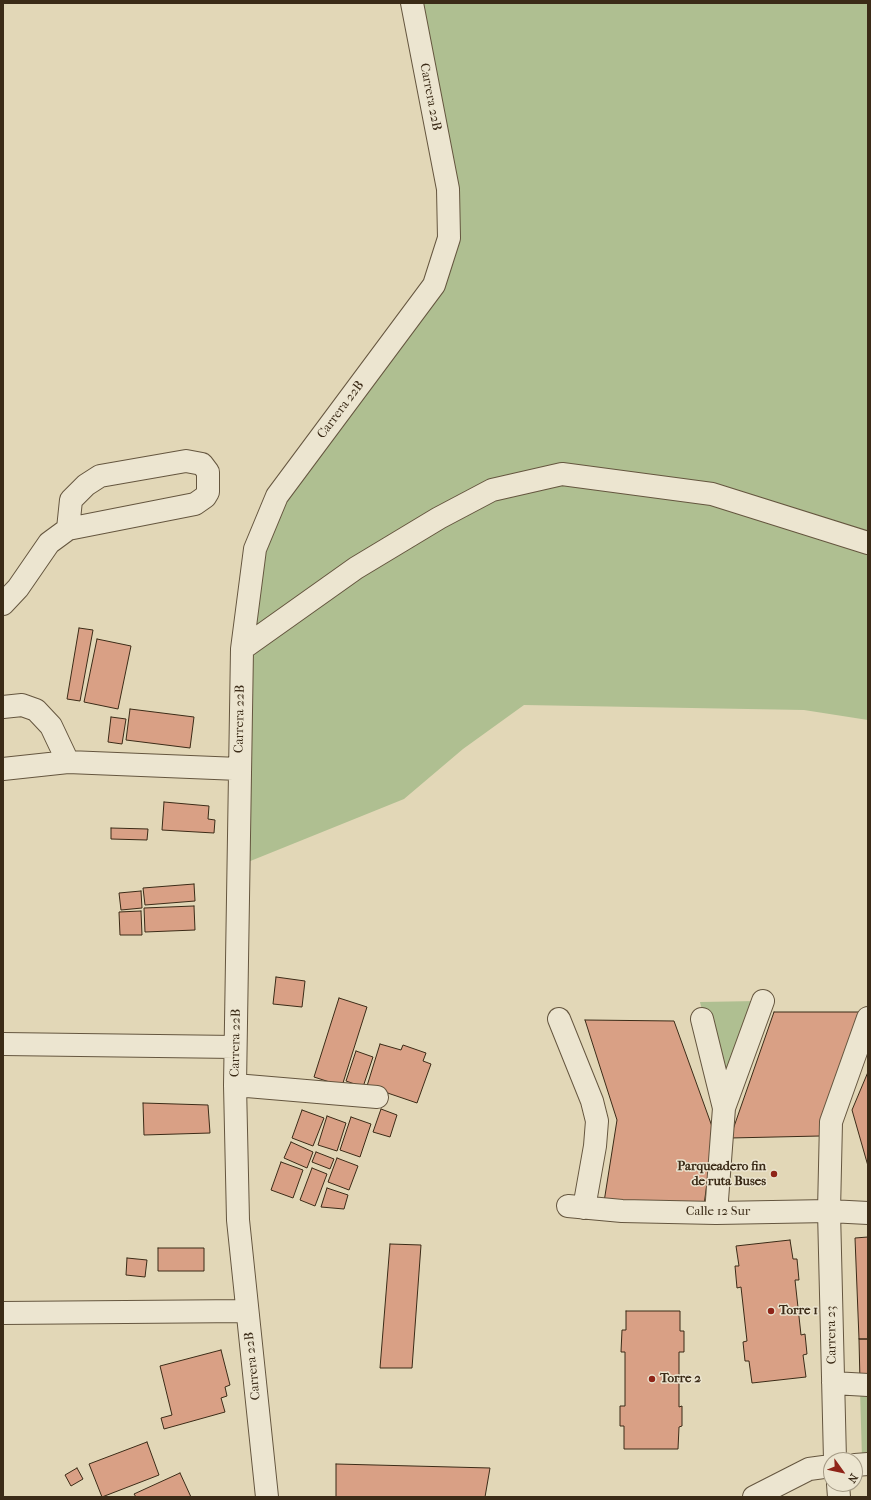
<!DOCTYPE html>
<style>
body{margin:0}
#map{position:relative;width:871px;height:1500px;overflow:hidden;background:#e2d7b7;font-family:"IM FELL French Canon",serif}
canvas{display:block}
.frame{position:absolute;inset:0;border:4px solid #3b2b17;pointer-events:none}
.north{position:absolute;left:823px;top:1452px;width:40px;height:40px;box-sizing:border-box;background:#ece5d0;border:1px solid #a59b86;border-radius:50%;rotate:123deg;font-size:11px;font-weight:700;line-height:16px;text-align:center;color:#3b2b17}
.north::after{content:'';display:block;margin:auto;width:14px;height:18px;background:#8f2418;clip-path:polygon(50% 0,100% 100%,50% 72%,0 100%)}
</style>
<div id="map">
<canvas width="871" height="1500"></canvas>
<div class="frame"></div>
<div class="north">N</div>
</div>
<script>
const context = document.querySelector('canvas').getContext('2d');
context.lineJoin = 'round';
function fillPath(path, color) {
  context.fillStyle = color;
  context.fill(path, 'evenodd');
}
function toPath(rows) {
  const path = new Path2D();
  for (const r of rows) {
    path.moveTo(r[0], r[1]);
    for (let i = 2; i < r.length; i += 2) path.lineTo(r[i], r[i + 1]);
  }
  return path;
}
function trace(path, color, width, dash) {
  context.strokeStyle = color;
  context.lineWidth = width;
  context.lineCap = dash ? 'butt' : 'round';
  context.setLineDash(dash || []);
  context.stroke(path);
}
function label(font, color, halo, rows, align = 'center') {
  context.font = font + ' "IM FELL French Canon",serif';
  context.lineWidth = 3;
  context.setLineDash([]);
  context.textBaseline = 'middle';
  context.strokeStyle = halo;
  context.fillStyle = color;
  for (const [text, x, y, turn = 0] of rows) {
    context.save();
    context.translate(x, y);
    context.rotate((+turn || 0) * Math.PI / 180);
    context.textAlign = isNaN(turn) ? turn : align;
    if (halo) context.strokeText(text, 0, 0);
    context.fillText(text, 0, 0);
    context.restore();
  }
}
fillPath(toPath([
 [414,3,868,3,868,720,804,710,524,705,463,749,404,799,238,866,255,549,406,325,449,238],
 [758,1001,724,1100,700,1002],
 [860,1389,868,1389,868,1459,862,1459]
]), '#afbf91');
const building = toPath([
 [79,628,93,630,80,701,67,699,79,628],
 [97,639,131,646,118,709,84,702,97,639],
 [130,709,194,717,190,748,126,740,130,709],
 [111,717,126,719,122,744,108,742,111,717],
 [164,802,209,806,208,819,215,820,214,833,162,830,164,802],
 [111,828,148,829,147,840,111,839,111,828],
 [194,884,195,901,145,905,143,888,194,884],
 [141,891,142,908,121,910,119,893,141,891],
 [194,906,195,930,145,932,144,908,194,906],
 [141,911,142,935,120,935,119,912,141,911],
 [276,977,305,981,302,1007,273,1004,276,977],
 [339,998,367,1007,342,1086,314,1077,339,998],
 [774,1012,860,1012,820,1136,730,1138,774,1012],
 [585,1020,674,1021,714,1132,704,1205,604,1202,617,1120,585,1020],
 [380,1044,401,1050,403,1045,426,1053,423,1061,431,1064,417,1103,367,1086,380,1044],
 [356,1051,373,1057,363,1087,346,1081,356,1051],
 [868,1072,868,1166,852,1110,868,1072],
 [143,1103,208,1105,210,1133,144,1135,143,1103],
 [381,1109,397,1115,390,1137,373,1132,381,1109],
 [302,1110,324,1118,313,1146,292,1138,302,1110],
 [327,1116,346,1123,337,1151,318,1145,327,1116],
 [351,1117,371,1124,360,1157,340,1150,351,1117],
 [291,1142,313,1152,307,1168,284,1158,291,1142],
 [316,1152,334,1159,330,1169,312,1162,316,1152],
 [337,1158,358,1166,349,1190,328,1182,337,1158],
 [281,1162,303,1170,293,1198,271,1190,281,1162],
 [312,1168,327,1174,315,1206,300,1200,312,1168],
 [327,1188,348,1195,344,1209,321,1207,327,1188],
 [868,1237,868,1339,859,1339,855,1238,868,1237],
 [790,1240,793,1259,797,1259,799,1280,795,1280,801,1335,805,1334,807,1354,803,1355,806,1377,752,1383,749,1361,745,1361,743,1342,747,1341,741,1287,737,1288,735,1266,739,1266,736,1246,790,1240],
 [390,1244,421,1245,412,1368,380,1368,390,1244],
 [158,1248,204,1248,204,1271,158,1271,158,1248],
 [127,1258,147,1260,145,1277,126,1275,127,1258],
 [626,1311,680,1311,680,1331,684,1331,684,1352,679,1352,679,1407,682,1406,682,1426,679,1427,678,1449,624,1449,624,1426,620,1426,620,1406,625,1406,625,1352,621,1352,622,1330,626,1330,626,1311],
 [859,1339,868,1339,868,1381,860,1382,859,1339],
 [221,1350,230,1385,225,1387,227,1396,221,1398,225,1412,164,1429,161,1418,172,1415,160,1366,221,1350],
 [147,1442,159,1475,102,1497,89,1464,147,1442],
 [336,1464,490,1468,485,1497,336,1497,336,1464],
 [77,1468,83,1479,71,1486,65,1475,77,1468],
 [180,1473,191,1497,136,1497,134,1494,180,1473]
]);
fillPath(building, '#d9a085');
trace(building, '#3b2b17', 1);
const minor = toPath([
 [3,604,18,588,49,543,68,529,195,504,205,497,208,492,208,472,202,464,186,461,100,476,86,485,71,500,68,529],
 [242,649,356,568,439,518,492,490,562,474,712,494,868,543],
 [3,707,22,705,36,710,51,726,68,762],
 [3,769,68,762,239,769],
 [559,1019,592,1101,597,1121,595,1146,584,1208],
 [702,1019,724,1108],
 [3,1044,235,1047],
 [235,1085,377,1097],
 [568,1206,622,1211,716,1213,829,1211,868,1213],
 [716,1213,724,1108,763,1001],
 [3,1313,247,1311],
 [833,1383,868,1385],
 [835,1460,829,1211,831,1122,868,1018],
 [855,1465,868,1464],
 [838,1484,839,1497],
 [267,1497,238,1220,235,1085,242,649,255,549,277,496,434,285,449,238,448,189,412,3],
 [754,1497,809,1469,831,1466]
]);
trace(minor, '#65563f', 24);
trace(minor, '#ece5d0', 22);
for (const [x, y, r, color] of [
 [774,1174,4,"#8f2418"],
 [771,1311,4,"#8f2418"],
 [652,1379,4,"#8f2418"]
]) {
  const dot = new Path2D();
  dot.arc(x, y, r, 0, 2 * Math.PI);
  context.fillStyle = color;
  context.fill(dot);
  trace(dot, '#ece5d0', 1.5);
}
label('13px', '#3b2b17', '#ece5d0', [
 ["Carrera 22B",430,97,79],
 ["Carrera 22B",341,410,-53],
 ["Carrera 22B",240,719,-89],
 ["Carrera 22B",236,1043,-89],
 ["Calle 12 Sur",718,1212],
 ["Carrera 23",832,1335,-91],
 ["Carrera 22B",253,1366,-96]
]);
label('bold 13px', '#3b2b17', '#ece5d0', [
 ["Parqueadero fin",766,1167,"right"],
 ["de ruta Buses",766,1182,"right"],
 ["Torre 1",779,1311],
 ["Torre 2",660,1379]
], 'left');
</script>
